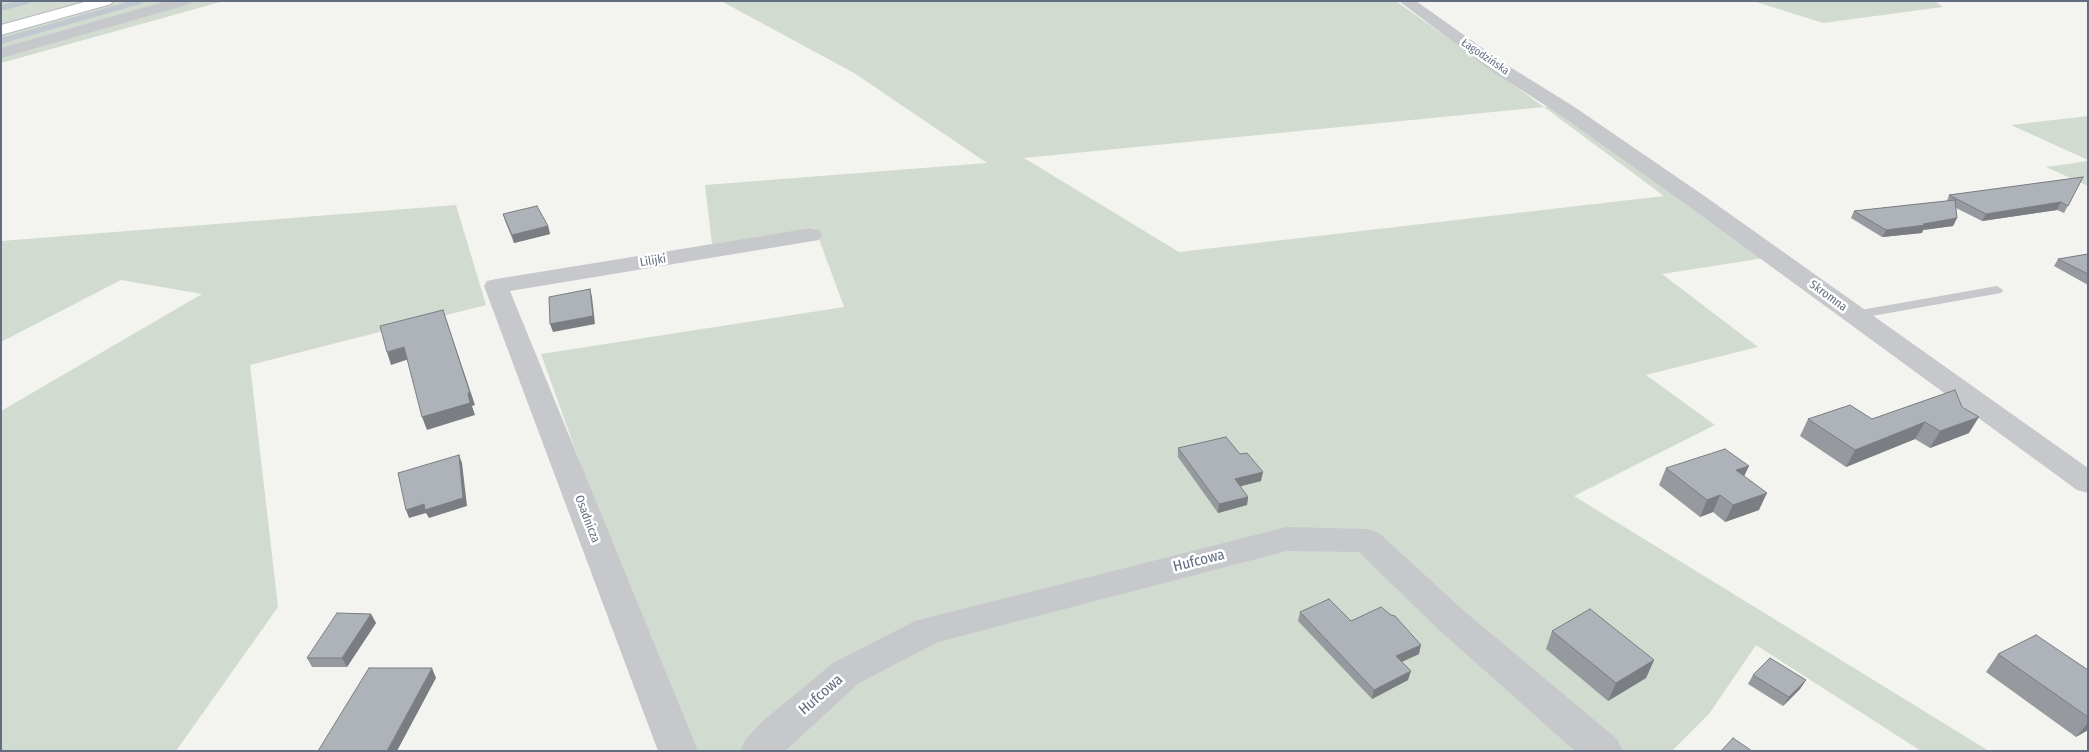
<!DOCTYPE html>
<meta charset="utf-8">
<style>
body{margin:0}
#map{position:relative;width:2089px;height:752px;overflow:hidden;background:#f3f4ef;font-family:"Fira Sans Condensed",sans-serif}
canvas{display:block}
.frame{position:absolute;inset:0;border:2px solid #626d81;pointer-events:none}
</style>
<div id="map">
<canvas width="2089" height="752"></canvas>
<div class="frame"></div>
</div>
<script>
const context = document.querySelector('canvas').getContext('2d');
context.lineJoin = 'round';
function fillPath(path, color) {
  context.fillStyle = color;
  context.fill(path, 'evenodd');
}
function toPath(rows) {
  const path = new Path2D();
  for (const r of rows) {
    path.moveTo(r[0], r[1]);
    for (let i = 2; i < r.length; i += 2) path.lineTo(r[i], r[i + 1]);
  }
  return path;
}
function trace(path, color, width, dash) {
  context.strokeStyle = color;
  context.lineWidth = width;
  context.lineCap = dash ? 'butt' : 'round';
  context.setLineDash(dash || []);
  context.stroke(path);
}
function label(font, color, halo, rows, align = 'center') {
  context.font = font + ' "Fira Sans Condensed",sans-serif';
  context.lineWidth = 5;
  context.setLineDash([]);
  context.textBaseline = 'middle';
  context.strokeStyle = halo;
  context.fillStyle = color;
  for (const [text, x, y, turn = 0] of rows) {
    context.save();
    context.translate(x, y);
    context.rotate((+turn || 0) * Math.PI / 180);
    context.textAlign = isNaN(turn) ? turn : align;
    if (halo) context.strokeText(text, 0, 0);
    context.fillText(text, 0, 0);
    context.restore();
  }
}
fillPath(toPath([
 [1,1,224,1,1,63],
 [721,1,1396,1,1544,107,1569,104,1784,255,1662,274,1758,347,1646,375,1715,425,1574,496,1989,751,1921,751,1756,645,1709,714,1672,751,683,751,541,354,844,307,815,228,712,244,705,185,987,163,854,73],
 [1544,107,1664,196,1179,252,1024,158],
 [1753,1,1935,1,1943,7,1823,23],
 [2088,116,2088,160,2011,125],
 [2088,161,2088,186,2046,167],
 [456,205,486,305,250,365,278,607,176,751,1,751,1,411,202,294,121,280,1,342,1,241]
]), '#d2dbd0');
trace(toPath([
 [1,8,28,1],
 [1,41,140,1]
]), '#c1c8cf', 5.5);
const highway = toPath([
 [88,1,113,1,111,4,1,35,1,25,88,1]
]);
trace(highway, '#b8b9bd', 2);
fillPath(toPath([
 [1997,286,2003,290,2001,293,1855,319,1849,315,1855,311,1997,286]
]), '#c6c8cc');
fillPath(toPath([
 [167,1,192,1,190,4,1,58,1,48,167,1],
 [1399,1,1416,1,1502,62,1573,106,1703,195,2088,468,2088,493,2077,490,1687,205,1559,114,1490,70,1399,1],
 [811,228,819,230,822,235,819,240,510,291,698,751,658,751,484,286,487,281,496,279,811,228],
 [1287,527,1367,529,1379,533,1464,611,1617,739,1623,751,1575,751,1438,629,1359,552,1287,551,938,642,859,683,785,751,740,751,746,739,764,720,833,663,915,621,1287,527]
]), '#c6c8cc');
fillPath(highway, '#fff');
fillPath(toPath([
 [2083,177,2064,213,2057,210,1982,221,1956,208,1957,218,1953,226,1923,230,1922,233,1882,237,1851,218,1854,211,1947,201,1949,195],
 [503,214,548,226,550,234,514,243,505,221],
 [2088,254,2088,285,2054,266,2058,259],
 [1955,390,1969,433,1930,448,1915,439,1846,467,1800,436,1808,419,1872,419],
 [1178,448,1261,481,1240,486,1248,497,1247,505,1218,513,1178,457],
 [1666,468,1744,476,1759,510,1725,522,1713,512,1700,517,1659,485],
 [1300,612,1351,621,1419,654,1402,662,1408,680,1372,699,1298,621],
 [371,614,376,623,347,667,312,667,307,658],
 [1552,631,1654,660,1646,678,1608,701,1546,649],
 [1998,654,2088,670,2088,730,2076,737,1986,672],
 [1753,675,1806,680,1800,689,1783,706,1748,684]
]), '#969a9f');
fillPath(toPath([
 [2061,202,2057,210,1982,221,1986,214],
 [1957,218,1953,226,1923,230,1922,233,1882,237,1886,230],
 [548,226,550,234,514,243,512,235],
 [590,289,592,297,595,324,553,332,550,324],
 [447,322,475,405,472,406,475,415,427,430,422,417],
 [404,347,409,359,391,365,387,352],
 [1979,417,1969,433,1930,448,1940,431],
 [1925,422,1915,439,1846,467,1855,450],
 [459,455,462,463,467,506,429,518,426,513,409,518,406,510,424,504],
 [1749,466,1741,483,1736,470],
 [1263,472,1261,481,1234,488,1235,479],
 [1767,493,1759,510,1725,522,1733,505],
 [1720,495,1713,512,1700,517,1707,500],
 [1248,497,1247,505,1218,513,1219,504],
 [371,614,376,623,347,667,342,658],
 [1421,645,1419,654,1394,665,1396,656],
 [1654,660,1646,678,1608,701,1616,683],
 [432,668,436,678,397,751,387,751],
 [1411,671,1408,680,1372,699,1374,690],
 [1806,680,1800,689,1783,706,1789,697],
 [2088,723,2088,730,2076,737]
]), '#7a7d82');
const building = toPath([
 [2083,177,2068,206,2061,202,1986,214,1949,195,2083,177],
 [1955,200,1957,218,1923,224,1926,225,1886,230,1854,211,1955,200],
 [537,206,548,226,512,235,503,214,537,206],
 [2088,254,2088,274,2058,259,2088,254],
 [590,289,593,316,550,324,549,297,590,289],
 [443,310,470,393,468,393,470,403,422,417,404,347,387,352,380,326,443,310],
 [1955,390,1962,407,1979,417,1940,431,1925,422,1855,450,1808,419,1850,405,1872,419,1955,390],
 [1226,437,1240,454,1247,453,1263,472,1235,479,1248,497,1219,504,1178,448,1226,437],
 [1725,449,1749,466,1736,470,1767,493,1733,505,1720,495,1707,500,1666,468,1725,449],
 [459,455,463,498,425,510,424,504,406,510,398,473,459,455],
 [1329,599,1351,621,1381,607,1391,615,1395,616,1421,645,1396,656,1411,671,1374,690,1300,612,1329,599],
 [1590,609,1654,660,1616,683,1552,631,1590,609],
 [337,613,371,614,342,658,307,658,337,613],
 [2036,635,2088,670,2088,717,1998,654,2036,635],
 [1770,658,1806,680,1789,697,1753,675,1770,658],
 [369,668,432,668,387,751,318,751,369,668],
 [1733,738,1752,751,1721,751,1733,738]
]);
fillPath(building, '#aeb3b9');
trace(building, '#7a7d82', 1);
label('11px', '#626d81', '#fff', [
 ["Łagodzińska",1485,57,34]
]);
label('12px', '#626d81', '#fff', [
 ["Lilijki",653,261,-9],
 ["Skromna",1828,296,36],
 ["Osadnicza",587,519,69]
]);
label('15px', '#626d81', '#fff', [
 ["Hufcowa",1199,561,-14],
 ["Hufcowa",821,695,-41]
]);
</script>
